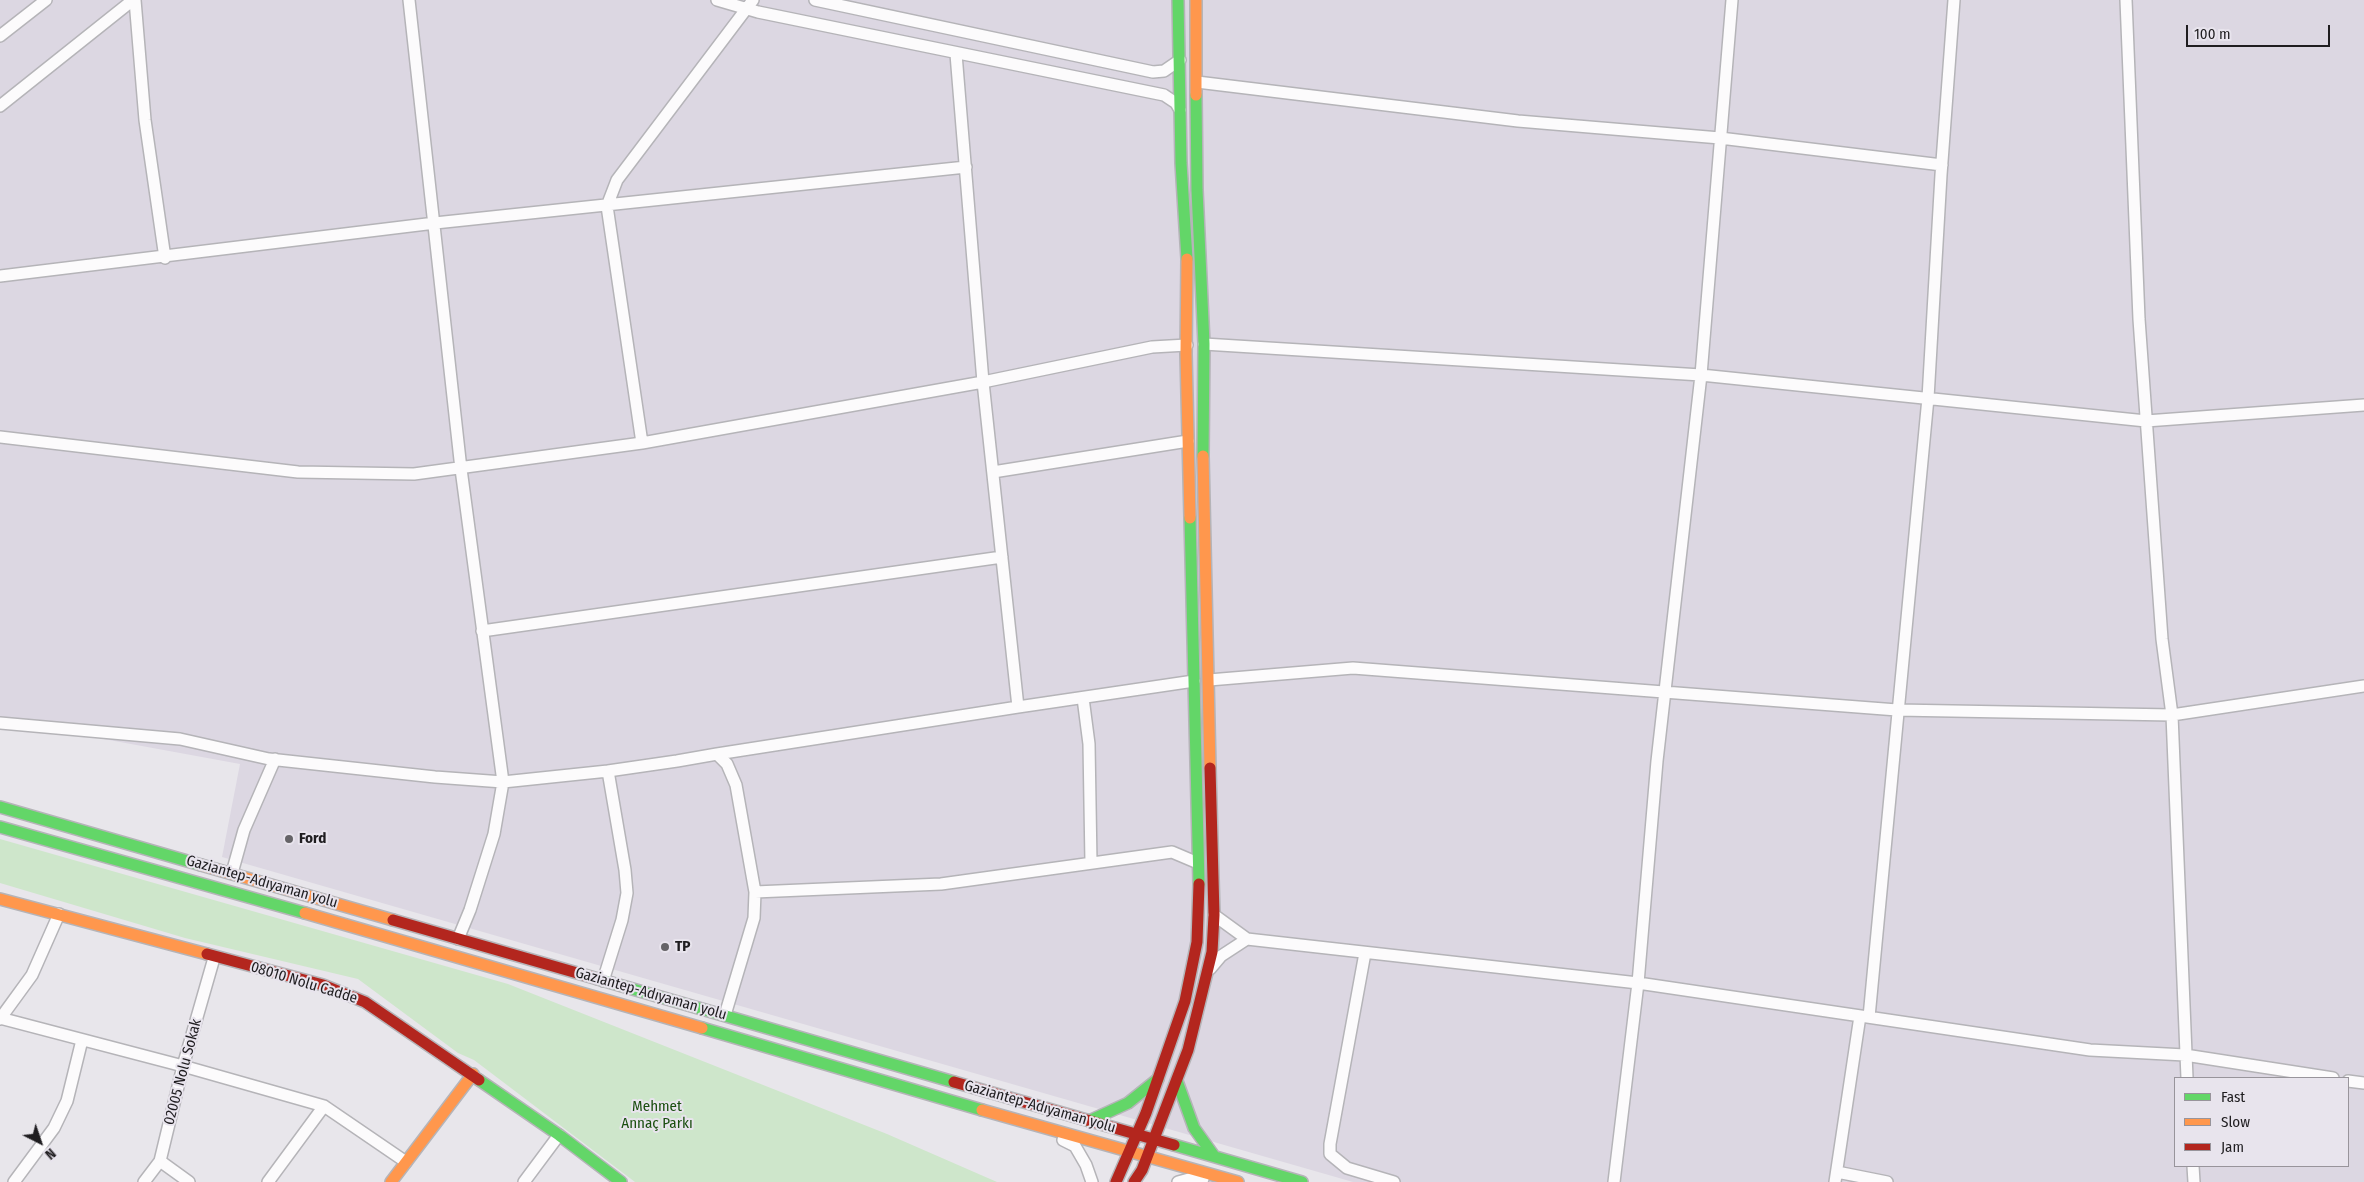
<!DOCTYPE html>
<meta charset="utf-8">
<style>
body{margin:0}
#map{position:relative;width:2364px;height:1182px;overflow:hidden;background:#e8e6eb;font-family:"Fira Sans Condensed",sans-serif}
canvas{display:block}
.legend{position:absolute;left:2174px;top:1077px;width:175px;height:90px;box-sizing:border-box;background:#e8e4ed;border:1px solid #98949b;margin:0;padding:6px 9px;list-style:none;font-size:15px;color:#1f1d20}
.legend li{display:flex;align-items:center;gap:10px;height:25px}
.legend b{width:25px;border:1px solid #98949b}
.north{position:absolute;left:15px;top:1117px;width:50px;height:50px;-webkit-text-stroke:4px #e8e4ed;paint-order:stroke;rotate:139deg;font-size:14px;font-weight:700;line-height:20px;text-align:center;color:#1f1d20}
.north::after{content:'';display:block;margin:auto;width:18px;height:22px;background:#1f1d20;clip-path:polygon(50% 0,100% 100%,50% 72%,0 100%)}
.scale{position:absolute;left:2186px;top:25px;width:144px;height:22px;box-sizing:border-box;border:2px solid #1f1d20;border-top:0;padding-left:6px;font-size:15px;line-height:18px;white-space:nowrap;color:#1f1d20;-webkit-text-stroke:4px #e8e4ed;paint-order:stroke}
</style>
<div id="map">
<canvas width="2364" height="1182"></canvas>
<ul class="legend">
<li><b style="height:6px;background:#63d668"></b>Fast</li>
<li><b style="height:6px;background:#ff974d"></b>Slow</li>
<li><b style="height:6px;background:#b3261e"></b>Jam</li>
</ul>
<div class="north">N</div>
<div class="scale">100 m</div>
</div>
<script>
const context = document.querySelector('canvas').getContext('2d');
context.lineJoin = 'round';
function fillPath(path, color) {
  context.fillStyle = color;
  context.fill(path, 'evenodd');
}
function toPath(rows) {
  const path = new Path2D();
  for (const r of rows) {
    path.moveTo(r[0], r[1]);
    for (let i = 2; i < r.length; i += 2) path.lineTo(r[i], r[i + 1]);
  }
  return path;
}
function trace(path, color, width, dash) {
  context.strokeStyle = color;
  context.lineWidth = width;
  context.lineCap = dash ? 'butt' : 'round';
  context.setLineDash(dash || []);
  context.stroke(path);
}
function label(font, color, halo, rows, align = 'center') {
  context.font = font + ' "Fira Sans Condensed",sans-serif';
  context.lineWidth = 4;
  context.setLineDash([]);
  context.textBaseline = 'middle';
  context.strokeStyle = halo;
  context.fillStyle = color;
  for (const [text, x, y, turn = 0] of rows) {
    context.save();
    context.translate(x, y);
    context.rotate((+turn || 0) * Math.PI / 180);
    context.textAlign = isNaN(turn) ? turn : align;
    if (halo) context.strokeText(text, 0, 0);
    context.fillText(text, 0, 0);
    context.restore();
  }
}
fillPath(toPath([
 [0,0,2364,0,2364,1182,1353,1182,222,857,240,764,0,720],
 [2175,1078,2348,1078,2348,1166,2175,1166]
]), '#dcd7e2');
fillPath(toPath([
 [0,839,508,984,887,1134,997,1182,635,1182,474,1060,458,1053,358,979,185,938,0,883]
]), '#cee6cb');
const street = toPath([
 [135,0,145,120,165,258],
 [409,0,461,469,503,782,494,834,470,910,458,939],
 [717,0,758,12,1164,95,1176,103,1180,110],
 [815,0,1153,72,1164,71,1180,60],
 [2126,0,2139,319,2162,639,2172,715,2187,1078],
 [0,36,46,0],
 [1197,82,1518,121,1720,138,1942,165],
 [0,106,133,0],
 [0,276,435,223,966,167],
 [1204,344,1701,375,2146,421,2364,405],
 [0,437,298,472,414,474,642,443,983,382,1152,347,1187,345],
 [642,443,607,206,617,180,753,0],
 [993,472,1188,441],
 [482,631,1002,557],
 [1209,680,1353,668,1897,710,2172,715,2364,686],
 [1083,698,1089,744,1091,863],
 [1018,707,1194,681],
 [0,723,180,739,269,759,435,777,503,782,608,771,677,761,717,754,727,764,736,785,755,892,754,918,725,1015],
 [717,754,1018,707,983,382,956,54],
 [232,873,244,830,275,759],
 [755,892,941,884,1172,852,1198,863],
 [1214,915,1247,939,1638,983,2090,1050,2185,1055,2333,1078],
 [1365,953,1330,1144,1330,1154,1347,1168,1394,1182],
 [1210,969,1221,956,1247,939],
 [603,981,622,920,627,893,625,870,608,771],
 [1869,1017,1928,398,1941,175,1954,0],
 [0,1018,183,1066,324,1106,406,1162],
 [0,1019,32,975,59,914],
 [2348,1081,2364,1083],
 [1063,1140,1075,1146,1086,1165,1092,1182],
 [160,1161,189,1182],
 [2193,1166,2194,1182],
 [1837,1172,1887,1182],
 [14,1182,54,1128,67,1101,82,1040],
 [144,1182,160,1161,183,1066,214,958],
 [268,1182,324,1106],
 [524,1182,559,1135],
 [1178,1182,1189,1179,1203,1179],
 [1614,1182,1638,983,1657,761,1701,375,1732,0],
 [1835,1182,1860,1016]
]);
const fast = toPath([
 [1178,0,1181,163,1187,259],
 [1196,95,1197,190,1204,344,1203,456],
 [1190,518,1199,884],
 [0,807,201,865],
 [0,827,305,913],
 [598,979,954,1082],
 [702,1028,982,1110],
 [479,1080,559,1135,621,1182],
 [1177,1081,1194,1128,1214,1156],
 [1089,1121,1128,1103,1158,1079],
 [1174,1145,1302,1182]
]);
const slow = toPath([
 [1196,0,1196,95],
 [1187,259,1186,354,1190,518],
 [1203,456,1210,768],
 [201,865,393,920],
 [0,899,207,954],
 [305,913,702,1028],
 [982,1110,1238,1182],
 [391,1182,473,1074]
]);
const jam = toPath([
 [393,920,598,979],
 [207,954,323,985,365,1002,479,1080],
 [954,1082,1174,1145],
 [1116,1182,1146,1113,1185,1001,1197,942,1199,884],
 [1134,1182,1142,1170,1188,1050,1212,952,1214,915,1210,768]
]);
trace(street, '#b5b4b8', 14);
trace(fast, '#b5b4b8', 14);
trace(slow, '#b5b4b8', 14);
trace(jam, '#b5b4b8', 14);
trace(street, '#fcfbfc', 11);
trace(fast, '#63d668', 11);
trace(slow, '#ff974d', 11);
trace(jam, '#b3261e', 11);
for (const [x, y, r, color] of [
 [289,839,5,"#656367"],
 [665,947,5,"#656367"]
]) {
  const dot = new Path2D();
  dot.arc(x, y, r, 0, 2 * Math.PI);
  context.fillStyle = color;
  context.fill(dot);
  trace(dot, '#e8e4ed', 2);
}
label('bold 15px', '#1f1d20', '#e8e4ed', [
 ["Ford",299,839],
 ["TP",675,947]
], 'left');
label('15px', '#1f1d20', '#e8e4ed', [
 ["Gaziantep-Adıyaman yolu",262,882,16],
 ["08010 Nolu Cadde",304,983,17],
 ["Gaziantep-Adıyaman yolu",651,994,16],
 ["02005 Nolu Sokak",183,1072,-75],
 ["Gaziantep-Adıyaman yolu",1040,1107,16]
]);
label('15px', '#1a4f10', '#e8e4ed', [
 ["Mehmet",657,1107],
 ["Annaç Parkı",657,1124]
]);
</script>
